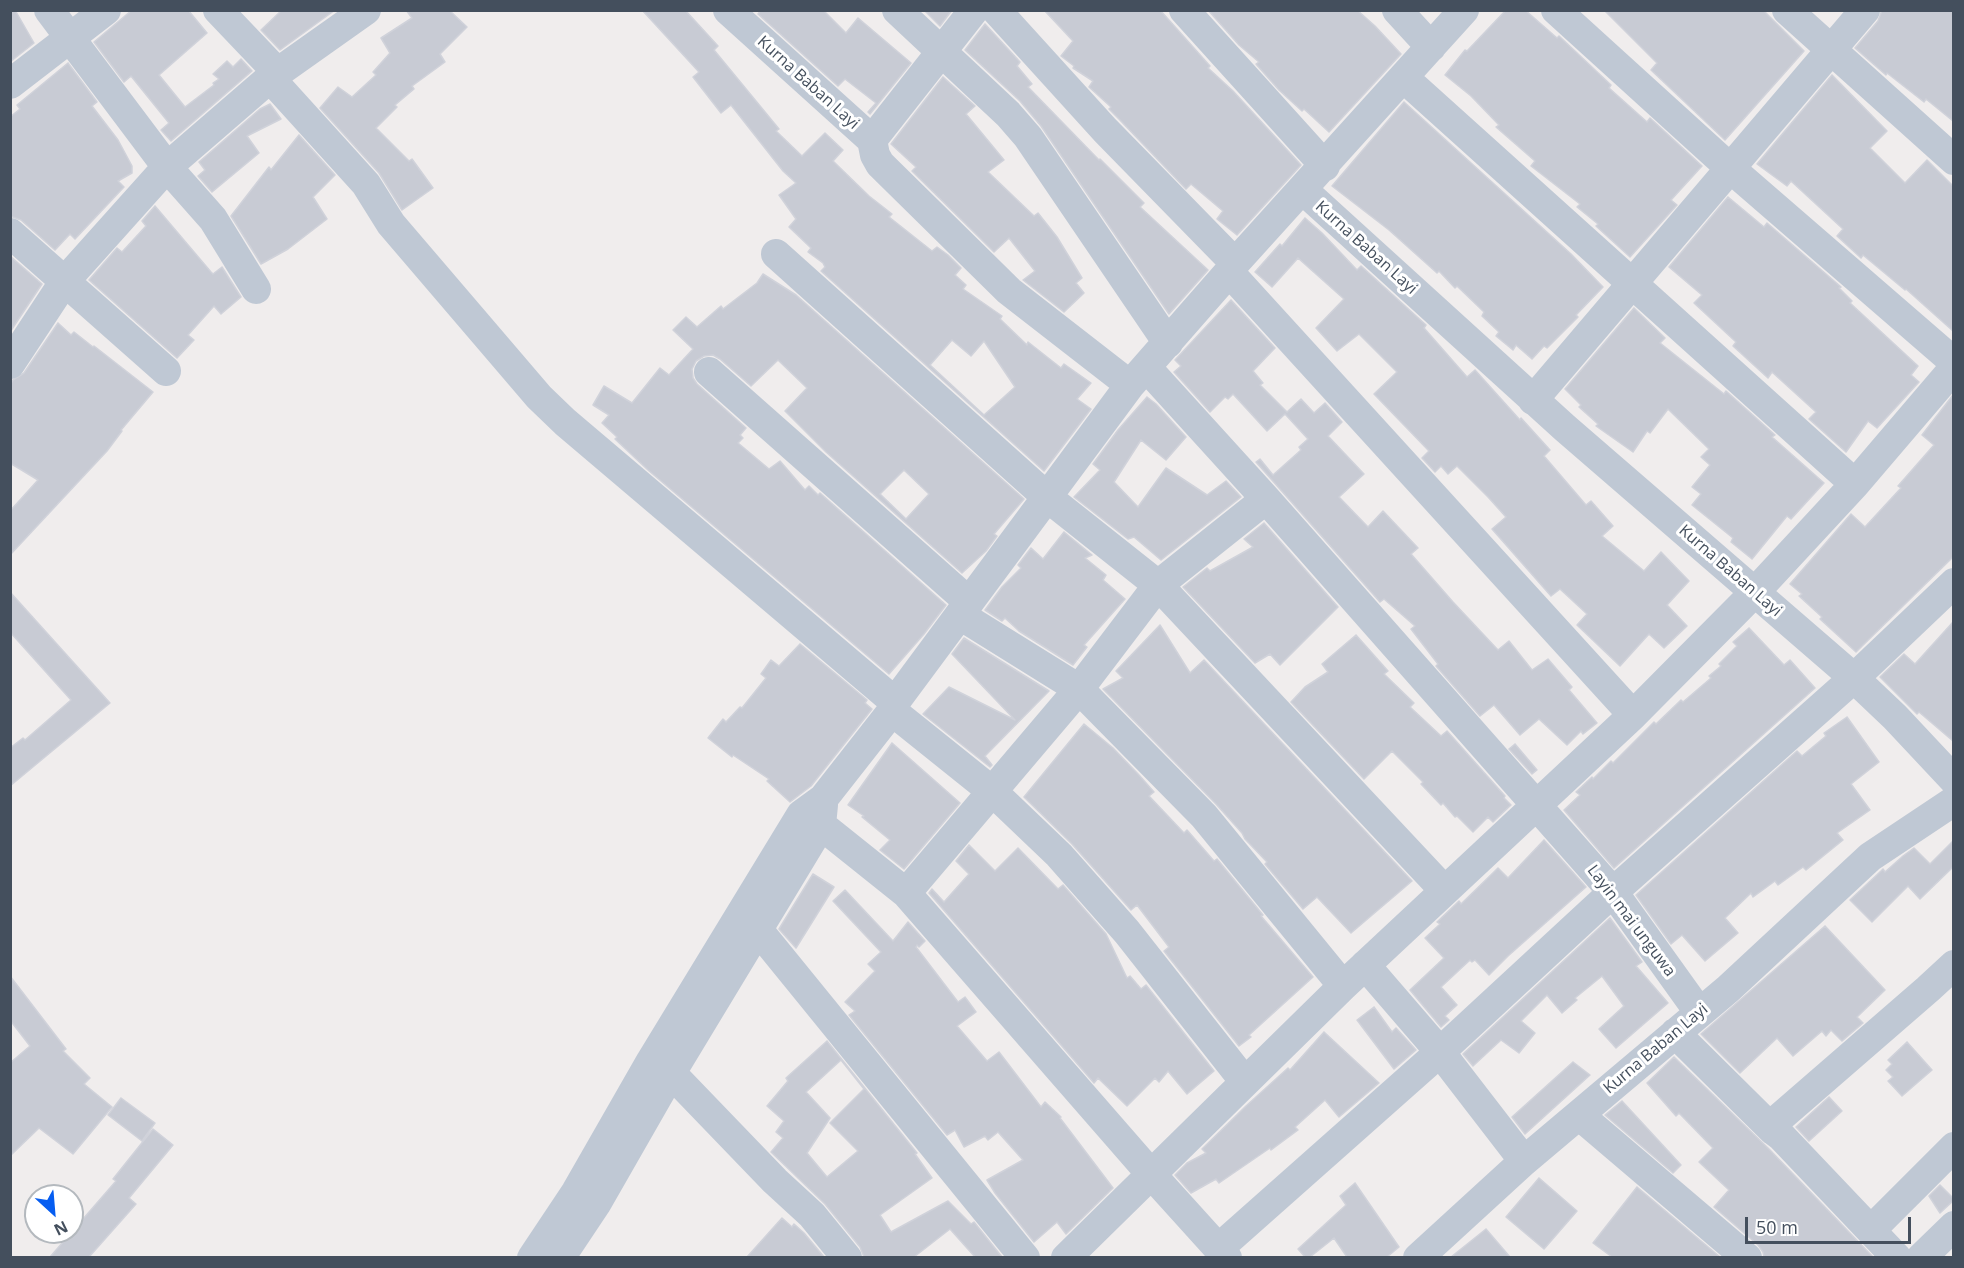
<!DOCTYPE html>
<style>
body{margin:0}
#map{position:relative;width:1964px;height:1268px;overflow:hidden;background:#f0eded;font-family:"Open Sans",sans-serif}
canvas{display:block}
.frame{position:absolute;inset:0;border:12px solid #444f5d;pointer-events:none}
.north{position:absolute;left:24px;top:1184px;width:60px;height:60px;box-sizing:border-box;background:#fff;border:2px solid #b4b9be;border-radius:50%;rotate:154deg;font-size:16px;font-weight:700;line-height:24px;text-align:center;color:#444f5d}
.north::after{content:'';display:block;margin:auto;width:21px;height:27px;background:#065df1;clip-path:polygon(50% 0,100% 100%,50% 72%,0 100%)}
.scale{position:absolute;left:1745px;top:1217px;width:166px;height:27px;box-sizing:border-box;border:3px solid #444f5d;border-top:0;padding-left:8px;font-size:18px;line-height:21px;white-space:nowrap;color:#444f5d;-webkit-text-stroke:4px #fff;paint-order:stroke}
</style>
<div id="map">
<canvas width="1964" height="1268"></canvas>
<div class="frame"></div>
<div class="north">N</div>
<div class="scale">50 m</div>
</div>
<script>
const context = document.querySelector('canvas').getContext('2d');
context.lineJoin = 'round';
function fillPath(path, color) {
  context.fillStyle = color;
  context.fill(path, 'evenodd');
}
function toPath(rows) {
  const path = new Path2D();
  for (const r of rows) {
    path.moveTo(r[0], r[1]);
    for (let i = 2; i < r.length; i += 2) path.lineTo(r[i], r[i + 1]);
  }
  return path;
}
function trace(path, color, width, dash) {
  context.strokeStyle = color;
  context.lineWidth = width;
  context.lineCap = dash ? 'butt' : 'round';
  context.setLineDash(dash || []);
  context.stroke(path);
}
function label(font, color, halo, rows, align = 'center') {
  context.font = font + ' "Open Sans",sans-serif';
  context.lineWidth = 6;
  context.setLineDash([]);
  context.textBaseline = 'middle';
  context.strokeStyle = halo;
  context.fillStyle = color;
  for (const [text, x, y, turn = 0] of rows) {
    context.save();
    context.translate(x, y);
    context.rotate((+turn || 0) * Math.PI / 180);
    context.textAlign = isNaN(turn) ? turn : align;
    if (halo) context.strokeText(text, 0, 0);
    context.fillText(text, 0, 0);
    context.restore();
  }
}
const building = toPath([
 [10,10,15,10,34,43,10,62,10,10],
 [132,10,188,10,207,33,159,75,185,107,214,85,213,83,219,79,213,74,227,61,233,67,241,59,252,71,171,141,161,130,169,123,131,76,124,82,94,42,132,10],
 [282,10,335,10,280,50,261,30,282,10],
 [406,10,449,10,467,27,440,54,445,62,412,86,414,89,395,105,397,107,376,128,409,161,412,159,433,188,402,210,379,173,320,108,338,87,352,97,376,75,373,72,390,53,381,38,412,18,406,10],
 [642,10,685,10,718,46,714,50,779,129,776,131,802,156,825,133,843,150,833,161,869,196,892,214,889,217,932,251,937,247,948,255,961,268,955,275,966,285,963,289,1002,316,1000,319,1027,345,1028,342,1061,368,1064,364,1091,383,1077,399,1091,409,1044,471,821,271,825,267,823,263,808,252,811,248,789,227,796,219,779,195,796,183,783,171,731,105,721,113,693,77,699,72,642,10],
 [952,340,971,356,984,341,1015,387,984,415,930,365,952,340],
 [761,10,823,10,846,33,858,18,911,63,870,114,868,112,876,103,845,79,838,86,758,14,761,10],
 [924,10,952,10,940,26,924,10],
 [1044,10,1160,10,1210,66,1208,68,1233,91,1301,165,1237,235,1217,219,1223,211,1191,184,1186,189,1118,118,1109,109,1111,107,1089,87,1093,81,1073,68,1074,66,1061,56,1073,41,1044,10],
 [1208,10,1357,10,1375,26,1401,54,1329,132,1304,109,1302,111,1279,90,1256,64,1259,62,1239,45,1208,10],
 [1506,10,1525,10,1557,38,1559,36,1611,85,1609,88,1647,122,1650,118,1702,166,1671,200,1677,205,1630,257,1596,226,1598,224,1577,207,1580,204,1531,166,1535,161,1496,127,1499,125,1471,96,1445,75,1465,50,1467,51,1506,10],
 [1604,10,1763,10,1804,51,1725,140,1651,70,1657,63,1604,10],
 [1882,10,1953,10,1953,121,1926,99,1924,102,1887,73,1886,75,1855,48,1878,21,1882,10],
 [985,24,1020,62,1017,66,1032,84,1028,87,1099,160,1100,159,1144,203,1140,207,1208,270,1169,314,1041,126,1020,101,965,50,985,24],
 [68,63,97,102,92,106,118,140,132,166,132,173,118,181,124,187,75,239,70,234,55,250,21,220,10,216,10,117,20,109,17,105,68,63],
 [1832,75,1887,131,1870,148,1905,183,1927,160,1953,186,1953,331,1906,289,1905,290,1863,255,1861,258,1837,236,1843,229,1791,181,1787,186,1757,164,1832,75],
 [943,77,975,106,966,114,1004,160,988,172,1034,216,1038,213,1057,237,1082,278,1076,283,1084,293,1064,312,1023,280,1035,271,1009,238,994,252,912,171,916,167,891,144,943,77],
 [1404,102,1571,254,1603,287,1576,315,1578,317,1547,348,1544,346,1532,359,1516,345,1513,350,1496,336,1499,332,1482,316,1484,312,1457,286,1455,288,1439,271,1437,273,1389,230,1332,186,1404,102],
 [270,104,281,119,247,136,259,153,212,192,198,176,205,170,199,162,260,109,270,104],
 [299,135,335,175,313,197,327,219,288,249,261,264,231,216,269,167,271,170,299,135],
 [1728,197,1764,227,1767,223,1841,287,1839,288,1852,301,1850,303,1918,366,1911,375,1919,382,1877,428,1868,421,1846,452,1809,419,1816,412,1772,372,1768,378,1733,346,1736,342,1694,303,1702,295,1669,267,1728,197],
 [155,206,211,272,213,274,222,267,241,297,221,314,214,306,188,335,194,340,177,358,89,280,117,248,122,252,146,226,142,221,155,206],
 [1305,218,1322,233,1357,270,1361,266,1426,325,1424,328,1467,377,1475,370,1520,420,1521,418,1550,450,1544,456,1586,505,1591,501,1613,526,1602,536,1644,571,1661,552,1689,581,1667,605,1687,626,1664,648,1649,634,1620,666,1577,625,1587,614,1560,589,1551,596,1492,529,1506,517,1488,497,1457,466,1448,474,1441,466,1435,472,1422,458,1429,451,1374,394,1397,372,1359,334,1337,351,1316,328,1344,299,1298,258,1272,287,1255,272,1280,244,1282,246,1305,218],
 [10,256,42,284,10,332,10,256],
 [763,274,796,295,1024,499,994,534,997,536,986,551,962,573,826,452,785,411,807,388,778,360,751,386,720,359,713,355,704,356,696,361,692,369,693,378,697,384,746,428,740,435,743,438,738,443,769,469,780,461,805,490,809,486,818,495,820,493,946,605,924,634,889,674,648,470,615,439,617,437,602,423,609,415,593,405,604,386,632,403,660,368,669,375,693,349,673,330,686,317,697,327,721,306,723,309,757,283,763,274],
 [904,470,929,494,906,519,880,494,904,470],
 [1231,300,1275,348,1253,371,1263,383,1260,385,1287,412,1301,399,1314,413,1325,403,1342,422,1328,436,1364,474,1339,497,1368,527,1383,511,1418,548,1411,554,1453,602,1498,650,1509,641,1532,670,1548,659,1572,687,1569,690,1597,723,1583,734,1581,731,1567,745,1539,719,1520,735,1494,705,1480,716,1436,666,1438,664,1411,629,1415,626,1384,599,1380,602,1256,462,1260,459,1273,475,1301,450,1299,447,1308,439,1285,414,1267,431,1233,394,1228,399,1225,397,1210,412,1174,372,1181,366,1175,360,1231,300],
 [1634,308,1665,338,1660,343,1724,394,1726,391,1775,435,1772,437,1824,483,1791,519,1787,516,1752,559,1731,542,1733,538,1692,505,1701,494,1692,487,1710,465,1701,457,1709,449,1668,409,1650,433,1647,431,1633,452,1596,426,1598,424,1579,407,1581,405,1565,389,1634,308],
 [58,323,71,335,74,332,93,347,94,346,153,392,121,430,122,431,107,451,10,555,10,511,38,480,10,463,10,385,13,380,24,373,58,323],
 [1953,395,1953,557,1856,652,1820,619,1822,617,1799,596,1802,594,1790,584,1851,514,1865,527,1901,488,1898,486,1934,445,1922,435,1953,395],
 [1147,397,1156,404,1186,437,1166,460,1141,440,1114,482,1138,507,1166,468,1207,495,1226,481,1241,497,1161,560,1134,537,1128,539,1074,497,1100,470,1093,464,1118,430,1147,397],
 [1264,523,1338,607,1280,665,1270,654,1255,663,1183,587,1207,568,1210,571,1253,547,1244,539,1264,523],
 [1064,532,1092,555,1085,558,1106,575,1103,580,1125,599,1084,645,1087,647,1073,665,1019,631,1005,618,1002,621,985,610,1002,587,1021,568,1018,565,1031,548,1043,559,1064,532],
 [10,592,110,703,10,786,10,748,23,738,25,740,71,700,10,632,10,592],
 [1953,622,1953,741,1919,712,1917,714,1880,677,1904,654,1915,664,1953,622],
 [1160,625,1190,673,1204,660,1412,881,1351,933,1317,897,1303,909,1265,864,1267,862,1245,839,1242,833,1216,804,1103,689,1123,678,1116,671,1160,625],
 [1749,628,1784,665,1790,660,1815,688,1614,868,1564,810,1580,795,1576,792,1592,777,1593,779,1611,761,1613,763,1654,722,1656,724,1681,700,1683,702,1711,678,1709,676,1721,666,1719,664,1737,646,1733,642,1749,628],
 [1356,635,1388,671,1384,674,1414,703,1410,707,1441,736,1447,731,1505,796,1504,798,1511,805,1493,822,1488,817,1473,832,1457,816,1455,817,1443,803,1441,805,1421,784,1423,782,1392,751,1364,779,1291,702,1305,687,1328,672,1322,664,1356,635],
 [964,638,1049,691,985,756,992,765,990,767,923,714,949,687,1015,720,952,654,964,638],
 [800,644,867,700,865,703,872,709,811,786,790,802,767,781,769,779,733,755,732,757,708,738,723,719,726,722,740,707,742,708,766,678,761,674,771,660,779,666,800,644],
 [1847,717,1879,762,1851,784,1870,810,1837,833,1843,840,1806,870,1803,867,1778,885,1775,881,1753,897,1751,893,1725,918,1738,933,1705,961,1682,935,1671,944,1636,895,1797,751,1802,756,1826,736,1824,733,1847,717],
 [1084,724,1113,748,1139,775,1154,792,1149,796,1184,833,1187,830,1214,861,1217,859,1263,915,1261,916,1313,977,1249,1035,1251,1037,1239,1046,1164,951,1169,947,1137,905,1131,910,1072,844,1024,797,1084,724],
 [892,743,960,803,904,869,880,850,890,840,862,817,864,816,848,805,892,743],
 [1515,744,1537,770,1532,774,1509,749,1515,744],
 [1544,840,1586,887,1508,956,1489,975,1475,960,1472,962,1470,960,1441,987,1457,1005,1445,1016,1449,1020,1441,1027,1410,990,1444,958,1425,938,1440,924,1437,922,1459,901,1461,904,1498,868,1508,878,1544,840],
 [1953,841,1953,867,1920,899,1908,886,1872,922,1850,900,1881,871,1883,869,1885,872,1903,856,1914,848,1930,864,1953,841],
 [969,845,995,871,1018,848,1058,889,1063,885,1106,934,1127,978,1130,976,1141,989,1146,985,1214,1071,1187,1094,1168,1071,1159,1082,1155,1078,1127,1106,1098,1078,1094,1083,929,893,932,889,944,902,969,874,956,861,969,845],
 [813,874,834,887,796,948,779,929,813,874],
 [845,890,893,941,908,922,925,941,919,947,917,945,916,947,958,1002,965,997,976,1012,957,1026,987,1061,999,1052,1041,1107,1045,1102,1061,1117,1060,1118,1113,1188,1066,1234,1057,1222,1034,1242,995,1193,987,1180,1023,1160,998,1132,988,1140,985,1136,964,1147,955,1130,947,1135,849,1015,855,1011,845,1002,875,971,868,964,881,952,833,901,845,890],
 [1610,918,1642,962,1636,966,1668,1003,1616,1048,1599,1029,1624,1006,1602,976,1575,998,1577,1000,1562,1013,1547,995,1521,1021,1535,1033,1519,1053,1501,1040,1473,1066,1463,1054,1610,918],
 [1825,926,1885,990,1857,1017,1863,1023,1842,1041,1831,1030,1826,1036,1822,1031,1793,1056,1777,1038,1740,1073,1701,1034,1825,926],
 [10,976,66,1049,63,1051,90,1078,84,1084,112,1107,73,1154,39,1128,10,1156,10,1063,30,1046,10,1020,10,976],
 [1374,1007,1392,1032,1396,1028,1416,1050,1394,1069,1357,1020,1374,1007],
 [1324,1032,1379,1083,1339,1117,1325,1100,1295,1127,1298,1130,1271,1150,1270,1148,1219,1183,1216,1179,1191,1193,1175,1175,1187,1163,1206,1153,1202,1149,1246,1106,1288,1068,1290,1070,1324,1032],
 [827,1041,917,1153,915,1154,932,1178,880,1215,891,1232,948,1201,971,1224,974,1222,1002,1257,975,1257,950,1229,914,1257,864,1257,860,1247,825,1204,771,1152,783,1138,776,1132,784,1121,767,1106,788,1081,786,1078,827,1041],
 [841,1060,864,1089,830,1123,858,1151,827,1177,807,1153,830,1118,806,1092,841,1060],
 [1907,1042,1932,1070,1902,1096,1888,1081,1893,1077,1886,1070,1892,1064,1888,1060,1907,1042],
 [1674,1057,1769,1149,1873,1257,1764,1257,1763,1252,1758,1245,1714,1207,1729,1190,1699,1162,1713,1148,1679,1113,1676,1116,1647,1083,1674,1057],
 [1573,1062,1590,1075,1525,1134,1512,1117,1573,1062],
 [1829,1097,1842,1111,1809,1141,1796,1127,1829,1097],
 [121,1098,155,1123,142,1141,108,1115,121,1098],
 [1622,1101,1681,1165,1673,1173,1605,1115,1622,1101],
 [153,1129,173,1145,129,1198,136,1204,89,1257,50,1257,116,1181,113,1179,153,1129],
 [1539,1178,1577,1211,1544,1249,1506,1217,1539,1178],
 [1355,1183,1399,1247,1387,1257,1347,1257,1334,1238,1310,1257,1305,1257,1298,1249,1346,1205,1340,1196,1355,1183],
 [1940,1185,1953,1198,1953,1201,1940,1213,1929,1196,1940,1185],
 [1637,1187,1720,1257,1612,1257,1593,1243,1637,1187],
 [782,1218,792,1227,794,1224,804,1233,824,1257,747,1257,782,1218],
 [1486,1229,1510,1257,1451,1257,1486,1229]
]);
fillPath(building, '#c8cbd4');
trace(building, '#d0d2da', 1.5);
trace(toPath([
 [49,10,167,167,213,219,256,289],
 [218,10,278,73],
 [728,10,872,140,875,155,880,164,1009,291,1130,385],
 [897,10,1008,114,1028,137,1168,343],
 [996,10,1105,130,1235,263],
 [1184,10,1325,166],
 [1397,10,1431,47],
 [1556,10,1730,168,1954,362],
 [1787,10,1954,160],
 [270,78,366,184,391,224,539,397,565,422,895,702],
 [1404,78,1855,484],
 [10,84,106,10],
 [872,140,974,10],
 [1303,190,1565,428,1854,678,1894,716,1954,780],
 [10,233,166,371],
 [776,254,1047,497,1158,585,1444,890],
 [1229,272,1633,715],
 [10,364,64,282,167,167,270,78,366,10],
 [1146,367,1266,499,1613,892,1699,1012],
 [709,372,969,602],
 [1533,400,1865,10],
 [960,615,1079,689,1204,816,1343,986],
 [892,711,993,792,1059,855,1127,932,1245,1082],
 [821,825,906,893,1151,1174,1227,1258],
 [906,893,1079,689,1158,585,1266,499],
 [759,931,1025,1258],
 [1365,965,1440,1052,1524,1161],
 [1675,1033,1773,1130,1781,1136,1897,1258],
 [671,1073,775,1181,812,1215,847,1258],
 [1579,1115,1747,1258],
 [1773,1130,1777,1120,1928,989,1954,965],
 [1871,1230,1954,1147],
 [1219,1248,1440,1052,1613,892,1854,678,1954,583],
 [532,1258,576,1192,651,1061,801,815,823,799,892,711,895,702,1130,385,1229,272,1235,263,1464,10],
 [560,1258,596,1204,671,1073,821,825,823,805],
 [1066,1258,1343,986,1633,715,1754,593,1855,484,1954,368],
 [1418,1258,1524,1161,1728,989,1870,857,1954,801],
 [1921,1258,1954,1226]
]), '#bfc8d4', 30);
label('16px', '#444f5d', '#fff', [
 ["Kurna Baban Layi",808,83,42],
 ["Kurna Baban Layi",1366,248,42],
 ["Kurna Baban Layi",1730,571,41],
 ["Layin mai unguwa",1631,921,53],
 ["Kurna Baban Layi",1656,1049,-40]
]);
</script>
